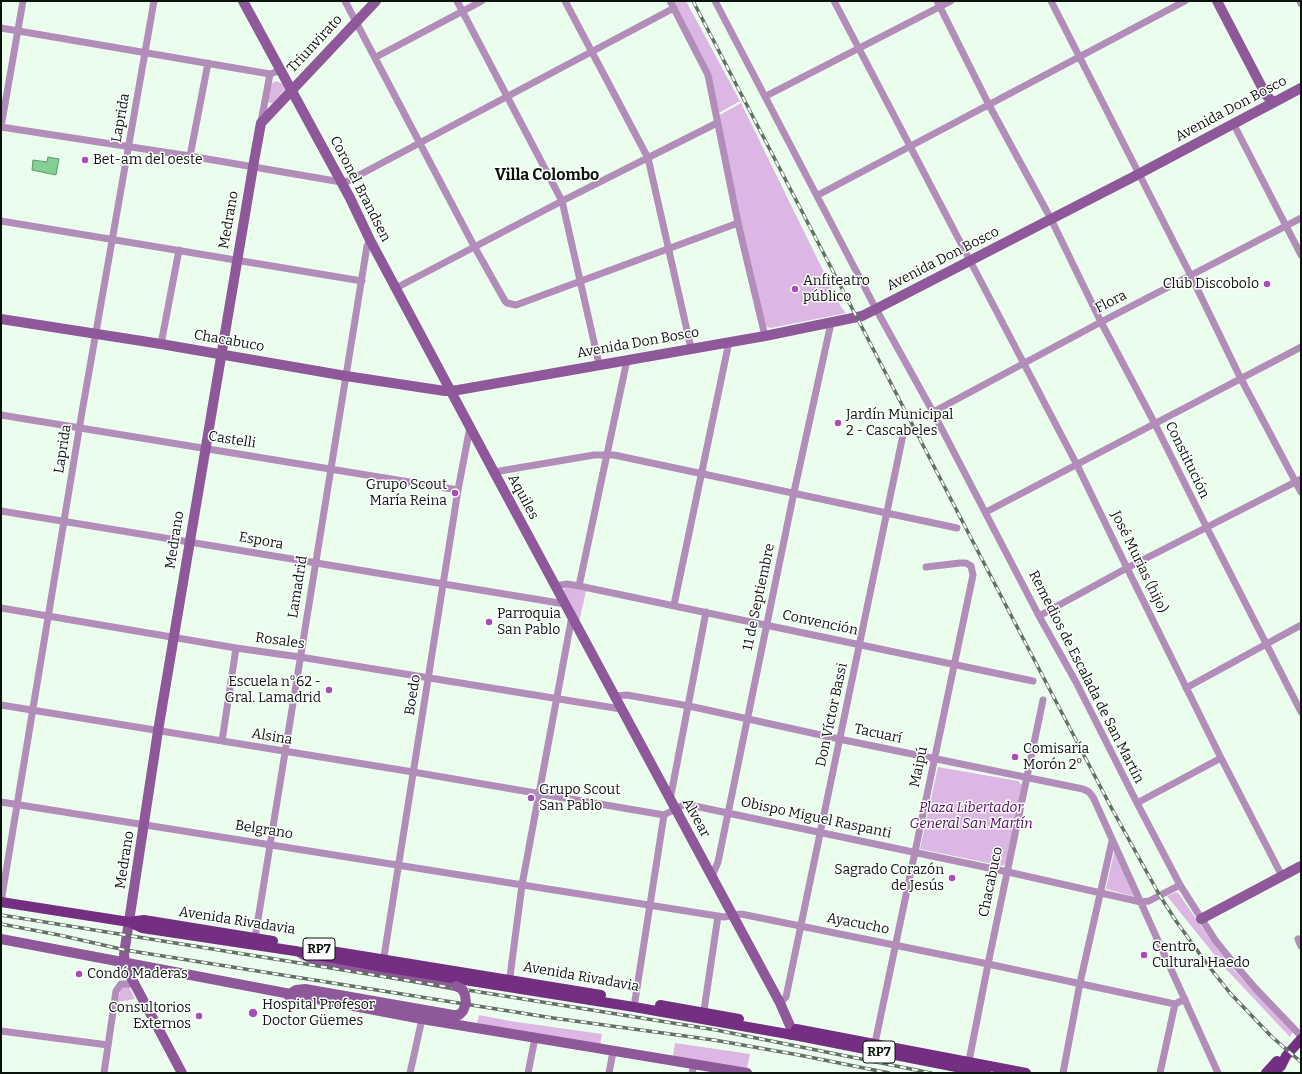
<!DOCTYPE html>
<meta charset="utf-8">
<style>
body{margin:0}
#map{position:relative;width:1302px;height:1074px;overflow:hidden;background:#ebfeee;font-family:Bitter,serif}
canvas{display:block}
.frame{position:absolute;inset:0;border:2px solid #09140b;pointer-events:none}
</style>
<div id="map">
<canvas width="1302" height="1074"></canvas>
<div class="frame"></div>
</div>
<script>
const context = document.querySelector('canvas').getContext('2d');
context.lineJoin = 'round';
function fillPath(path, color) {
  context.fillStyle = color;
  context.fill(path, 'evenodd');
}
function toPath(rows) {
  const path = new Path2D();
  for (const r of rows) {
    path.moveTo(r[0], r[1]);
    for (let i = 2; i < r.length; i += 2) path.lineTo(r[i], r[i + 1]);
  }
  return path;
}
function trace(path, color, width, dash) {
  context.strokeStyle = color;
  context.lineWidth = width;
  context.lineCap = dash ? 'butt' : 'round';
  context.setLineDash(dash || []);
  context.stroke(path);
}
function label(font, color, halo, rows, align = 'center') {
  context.font = font + ' Bitter,serif';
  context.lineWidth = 3;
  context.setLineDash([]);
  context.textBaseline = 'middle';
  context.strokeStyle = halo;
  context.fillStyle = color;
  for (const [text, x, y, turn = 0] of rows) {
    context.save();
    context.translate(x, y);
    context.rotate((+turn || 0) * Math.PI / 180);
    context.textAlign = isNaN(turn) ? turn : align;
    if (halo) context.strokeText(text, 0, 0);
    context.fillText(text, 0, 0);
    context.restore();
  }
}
fillPath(toPath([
 [672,1,686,1,740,101,717,114,709,71],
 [276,81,283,84,285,89,273,103,270,103,268,101,271,84],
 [741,103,841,307,846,313,771,328,767,327,765,323,738,214,718,116],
 [567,587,586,591,579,622,563,590],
 [938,767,1018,781,1022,785,1007,862,1003,866,920,849],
 [1114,852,1136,897,1106,889],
 [1176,892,1179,894,1213,943,1233,969,1293,1032,1290,1037,1225,968,1167,896],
 [121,987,129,987,135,999,118,1002],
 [479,1015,510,1021,602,1034,600,1045,512,1031,477,1023],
 [675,1043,750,1054,747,1068,673,1056]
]), '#dcb7e3');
const water = toPath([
 [48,157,59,159,56,175,32,170,33,160,47,162,48,157]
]);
fillPath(water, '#83cf95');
trace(water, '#5e976c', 1);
trace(toPath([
 [345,1,474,246,505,301,507,303,516,305,738,223],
 [457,1,562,201,599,364],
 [565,1,648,158,691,348],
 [670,1,708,75,738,223,765,336],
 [715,1,876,309,933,412,1039,616,1076,682,1137,803,1180,885,1215,940,1231,960,1256,989,1301,1036],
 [834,1,1077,465,1127,568,1221,758,1282,876],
 [937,1,989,105,1051,219,1101,322,1155,424,1207,528,1301,712],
 [1051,1,1191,276,1240,377,1301,492],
 [1300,1,1301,4],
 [1,28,270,74,281,70],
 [376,57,482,1],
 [766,96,951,1],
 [261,122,270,74],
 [1233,123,1301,255],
 [1,127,190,156,341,182,348,181,674,8],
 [1,127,23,1],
 [190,156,208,63],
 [818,195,1185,1],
 [1,221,362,281],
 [396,288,562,201,717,123],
 [161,344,179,250],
 [933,412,1101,322,1301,218],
 [1,415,458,490],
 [494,472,594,455,614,455,957,528],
 [1,511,565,604],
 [986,512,1301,347],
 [555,586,567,584,579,586,1033,681],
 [579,586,627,360],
 [674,605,729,342],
 [1,608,236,648,300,657,621,709],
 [1039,616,1127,568,1301,479],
 [1186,688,1301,625],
 [614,696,627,695,689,706,839,739,1083,789,1089,792,1093,797,1218,1073],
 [1,705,413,772,664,815,685,804,1008,872,1141,902,1149,901,1180,885],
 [222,741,236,648],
 [670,800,706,612],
 [1,802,724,917,741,914,988,964,1175,1004,1185,999],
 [1137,803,1221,758],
 [712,876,718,862,794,492,831,323],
 [1,902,82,412,154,1],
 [255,938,367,246,370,240],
 [1298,939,1301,946],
 [383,963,458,490,470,427],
 [509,984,522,885,572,616],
 [780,1003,786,997,904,430],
 [634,1007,664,815],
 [703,1017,718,916],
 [1,1031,108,1045],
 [875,1043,973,575,971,566,966,563,960,563,926,567],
 [968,1066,988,964,1043,700],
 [104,1073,116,991,121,984,134,984],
 [410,1073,422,1019],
 [528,1073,535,1038],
 [609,1073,613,1052],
 [692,1073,694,1064],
 [1063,1073,1080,983,1112,841],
 [1160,1073,1175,1004]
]), '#b38dba', 7);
trace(toPath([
 [243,1,350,198,370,240,494,472,780,1003,791,1028,791,1035],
 [1217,1,1266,95,1273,102],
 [1,319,161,344,346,376,445,391,458,390,765,336,862,316,876,309,1133,177,1301,88],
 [1201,919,1301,866],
 [1,939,422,1019,747,1073],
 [302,954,314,960,456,986],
 [288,995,296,990,305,989,453,1015],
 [182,1073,125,966,124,954,158,731,253,167,261,123,376,1]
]), '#8f589a', 10);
trace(toPath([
 [1,902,129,922,142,928,295,951,383,967,634,1007,799,1036,986,1073],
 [129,922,144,920,273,941],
 [325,950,601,995],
 [660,1005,739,1019],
 [796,1029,1026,1073],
 [1266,1073,1277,1061],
 [1274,1073,1281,1066,1286,1056,1301,1039]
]), '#752f82', 10);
const rail = toPath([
 [693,1,1014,621,1112,809,1160,896,1176,921,1207,964,1230,993,1272,1037,1301,1062],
 [1,915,716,1030,931,1073],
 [1,924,59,935,125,950,553,1018,714,1040,799,1055,889,1073]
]);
trace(rail, '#627065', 3.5);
trace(rail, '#fff', 2, [6]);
trace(toPath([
 [453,1015,459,1015,463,1011,466,1003,465,995,462,989,456,986]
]), '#8f589a', 10);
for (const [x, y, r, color] of [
 [85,160,4,"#a74db8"],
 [1267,284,4,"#a74db8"],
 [795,289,4,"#a74db8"],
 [838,423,4,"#a74db8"],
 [455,493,4,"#a74db8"],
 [489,622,4,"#a74db8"],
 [329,690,4,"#a74db8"],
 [1015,757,4,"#a74db8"],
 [531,798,4,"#a74db8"],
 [952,878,4,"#a74db8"],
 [1144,955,4,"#a74db8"],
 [79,974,4,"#a74db8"],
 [253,1013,5,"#a74db8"],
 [199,1016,4,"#a74db8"]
]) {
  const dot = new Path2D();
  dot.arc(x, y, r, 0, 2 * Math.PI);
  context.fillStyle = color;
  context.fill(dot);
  trace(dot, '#fff', 1.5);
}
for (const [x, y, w] of [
 [319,949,32],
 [879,1052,32]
]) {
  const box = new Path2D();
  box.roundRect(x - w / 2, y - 11, w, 22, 3);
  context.fillStyle = '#fff';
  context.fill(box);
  trace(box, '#09140b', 1);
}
label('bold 13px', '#09140b', null, [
 ["RP7",319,949],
 ["RP7",879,1052]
]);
label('14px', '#09140b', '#fff', [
 ["Triunvirato",315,44,-47],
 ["Avenida Don Bosco",1231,109,-28],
 ["Laprida",121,118,-80],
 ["Coronel Brandsen",360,189,63],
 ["Medrano",229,220,-80],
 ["Avenida Don Bosco",943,259,-27],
 ["Flora",1111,302,-27],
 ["Chacabuco",229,341,10],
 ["Avenida Don Bosco",638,343,-10],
 ["Castelli",232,440,9],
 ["Laprida",63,449,-81],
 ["Constitución",1187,460,64],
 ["Aquiles",523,497,62],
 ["Medrano",175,540,-81],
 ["Espora",261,541,10],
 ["José Murias (hijo)",1139,562,64],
 ["Lamadrid",298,587,-81],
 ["11 de Septiembre",759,597,-78],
 ["Convención",820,623,12],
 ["Rosales",280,641,8],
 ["Remedios de Escalada de San Martín",1086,677,63],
 ["Boedo",413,695,-81],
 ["Don Víctor Bassi",832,715,-78],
 ["Tacuarí",878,734,12],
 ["Alsina",272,737,10],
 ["Maipú",919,767,-78],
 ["Alvear",696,818,61],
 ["Obispo Miguel Raspanti",816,818,12],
 ["Belgrano",264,830,9],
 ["Medrano",125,860,-81],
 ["Chacabuco",991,882,-78],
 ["Avenida Rivadavia",237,921,9],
 ["Ayacucho",858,924,11],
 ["Avenida Rivadavia",581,977,10]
]);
label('14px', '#09140b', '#fff', [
 ["Bet-am del oeste",93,160],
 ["Anfiteatro",803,281],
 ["público",803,297],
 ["Club Discobolo",1259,284,"right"],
 ["Jardín Municipal",846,415],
 ["2 - Cascabeles",846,431],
 ["Grupo Scout",447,485,"right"],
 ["María Reina",447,501,"right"],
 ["Parroquia",497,614],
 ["San Pablo",497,630],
 ["Escuela n°62 -",321,682,"right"],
 ["Gral. Lamadrid",321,698,"right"],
 ["Comisaría",1023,749],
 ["Morón 2°",1023,765],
 ["Grupo Scout",539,790],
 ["San Pablo",539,806],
 ["Sagrado Corazón",944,870,"right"],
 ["de Jesús",944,886,"right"],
 ["Centro",1152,947],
 ["Cultural Haedo",1152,963],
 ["Condó Maderas",87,974],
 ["Hospital Profesor",262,1005],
 ["Doctor Güemes",262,1021],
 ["Consultorios",191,1008,"right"],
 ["Externos",191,1024,"right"]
], 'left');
label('italic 14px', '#51085d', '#fff', [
 ["Plaza Libertador",971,808],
 ["General San Martín",971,824]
]);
label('bold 16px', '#09140b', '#fff', [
 ["Villa Colombo",547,176]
]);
</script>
